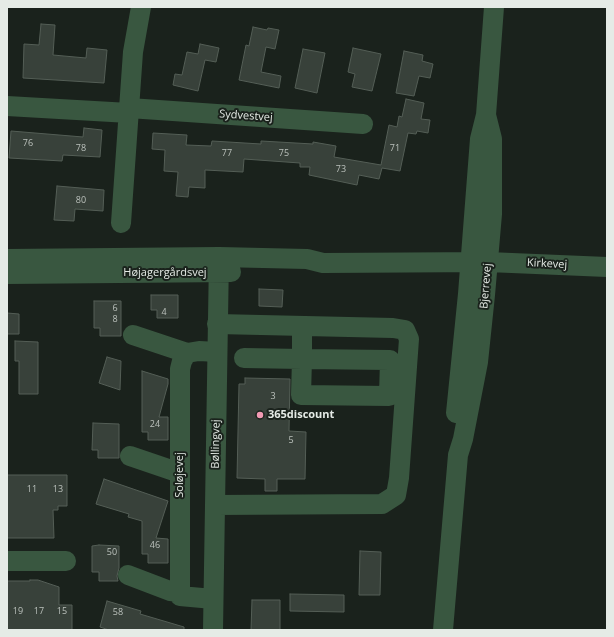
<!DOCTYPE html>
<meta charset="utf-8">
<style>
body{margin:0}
#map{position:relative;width:614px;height:637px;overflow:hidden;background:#1a221c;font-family:"Open Sans",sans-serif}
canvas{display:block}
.frame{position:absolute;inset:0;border:8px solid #e5ebe6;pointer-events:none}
</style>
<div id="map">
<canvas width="614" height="637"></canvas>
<div class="frame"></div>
</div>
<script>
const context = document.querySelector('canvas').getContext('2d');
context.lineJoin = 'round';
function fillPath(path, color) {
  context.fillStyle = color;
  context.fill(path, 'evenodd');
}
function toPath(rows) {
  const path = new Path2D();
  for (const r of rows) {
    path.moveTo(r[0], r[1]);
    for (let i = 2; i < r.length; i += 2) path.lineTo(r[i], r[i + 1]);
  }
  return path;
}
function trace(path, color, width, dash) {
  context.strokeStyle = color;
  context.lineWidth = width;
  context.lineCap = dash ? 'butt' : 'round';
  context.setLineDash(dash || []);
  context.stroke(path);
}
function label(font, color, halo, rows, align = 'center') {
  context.font = font + ' "Open Sans",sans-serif';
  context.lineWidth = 4;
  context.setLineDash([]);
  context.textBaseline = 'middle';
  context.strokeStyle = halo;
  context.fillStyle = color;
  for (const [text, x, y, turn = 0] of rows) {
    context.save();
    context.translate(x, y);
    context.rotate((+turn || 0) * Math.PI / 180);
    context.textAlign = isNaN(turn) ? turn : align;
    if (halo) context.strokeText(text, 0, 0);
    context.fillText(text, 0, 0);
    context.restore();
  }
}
const building = toPath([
 [41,24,55,25,53,55,86,58,87,48,107,50,104,83,23,78,24,44,39,45,41,24],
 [253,27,267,30,268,28,279,30,275,49,266,47,261,72,281,76,279,88,239,80,246,45,249,46,253,27],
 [200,44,219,48,216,62,205,60,198,91,173,85,175,74,182,75,187,52,198,54,200,44],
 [353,48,381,54,372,91,352,87,355,74,348,72,353,48],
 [303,49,325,53,317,93,295,88,303,49],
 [404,51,423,55,422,61,433,64,430,78,419,76,414,96,396,93,404,51],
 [406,99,424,103,421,119,430,120,428,133,417,131,416,134,408,133,400,171,382,168,379,179,359,175,357,185,309,175,310,167,300,167,300,163,244,159,243,172,205,170,205,188,189,187,188,197,176,196,178,172,164,171,165,150,152,149,153,133,187,135,186,145,211,146,212,141,261,144,261,141,313,144,313,142,336,146,334,157,381,165,389,125,397,127,399,116,402,117,406,99],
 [84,128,102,130,100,157,63,155,62,161,9,158,11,131,83,137,84,128],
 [57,186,104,190,103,211,75,209,74,221,54,220,57,186],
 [259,289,283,290,282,307,259,306,259,289],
 [151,295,178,295,178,318,157,318,157,310,151,310,151,295],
 [94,301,121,301,121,336,100,336,100,328,94,328,94,301],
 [7,313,19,314,19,334,7,334,7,313],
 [15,341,38,342,38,394,19,394,19,361,15,361,15,341],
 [107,357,121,361,120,390,99,383,107,357],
 [142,371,168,379,168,384,159,417,168,417,168,440,148,440,148,432,142,432,142,371],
 [245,378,290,379,289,431,306,432,305,479,277,479,277,491,265,491,265,479,237,478,239,384,245,384,245,378],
 [93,423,119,424,119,458,98,458,98,450,92,450,93,423],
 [7,475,67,475,67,506,58,506,58,510,53,510,54,538,7,538,7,475],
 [104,479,168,501,156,538,168,539,168,563,148,563,148,554,142,554,142,521,128,517,129,514,96,504,104,479],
 [99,545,119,546,119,568,117,576,118,581,99,581,99,572,92,572,92,546,99,545],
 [360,551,381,552,380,595,359,595,360,551],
 [30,580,38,580,59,587,59,605,72,605,72,630,7,630,7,581,30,581,30,580],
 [290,594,344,595,344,612,290,611,290,594],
 [252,600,280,600,280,630,251,630,252,600],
 [107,601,141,611,140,614,184,627,184,630,109,630,100,627,107,601]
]);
fillPath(building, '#38413a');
trace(building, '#545e56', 1);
trace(toPath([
 [7,106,129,113],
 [129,108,363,124],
 [121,223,133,52,141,7],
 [7,259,219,257,307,259,323,263,488,262,607,267],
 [7,274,231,272],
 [133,335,187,353],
 [244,358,302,359,390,360,389,396,301,395,302,359,302,326],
 [456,413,468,294,480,139,486,115,494,7],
 [130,456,180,473],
 [215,505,382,504,396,495,399,478,409,339,405,330,393,328,217,324],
 [7,561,66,561],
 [128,575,170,591,180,592],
 [213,599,180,596,180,369,182,361,187,353,199,351,217,352],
 [213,630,219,257],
 [443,630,458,455,463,439,478,362,485,295,492,214,492,139,486,115]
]), '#395740', 20);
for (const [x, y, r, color] of [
 [260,415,4,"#f19ab3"]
]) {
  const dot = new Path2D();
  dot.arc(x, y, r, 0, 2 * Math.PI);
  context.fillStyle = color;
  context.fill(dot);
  trace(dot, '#1a221c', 1.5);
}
label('9px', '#bac0bb', null, [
 ["76",28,143],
 ["78",81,148],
 ["71",395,148],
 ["77",227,153],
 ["75",284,153],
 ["73",341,169],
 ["80",81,200],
 ["6",115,308],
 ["4",164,312],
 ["8",115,319],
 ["3",273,396],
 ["24",155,424],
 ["5",291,440],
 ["11",32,489],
 ["13",58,489],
 ["46",155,545],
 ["50",112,552],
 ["19",18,611],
 ["17",39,611],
 ["15",62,611],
 ["58",118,612]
]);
label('11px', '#e5ebe6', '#1a221c', [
 ["Sydvestvej",246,116,4],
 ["Kirkevej",547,264,3],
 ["Højagergårdsvej",165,273],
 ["Bjerrevej",486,286,-85],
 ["Bøllingvej",216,444,-89],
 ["Soløjevej",180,475,-90]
]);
label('bold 11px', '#e5ebe6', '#1a221c', [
 ["365discount",268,415]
], 'left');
</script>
